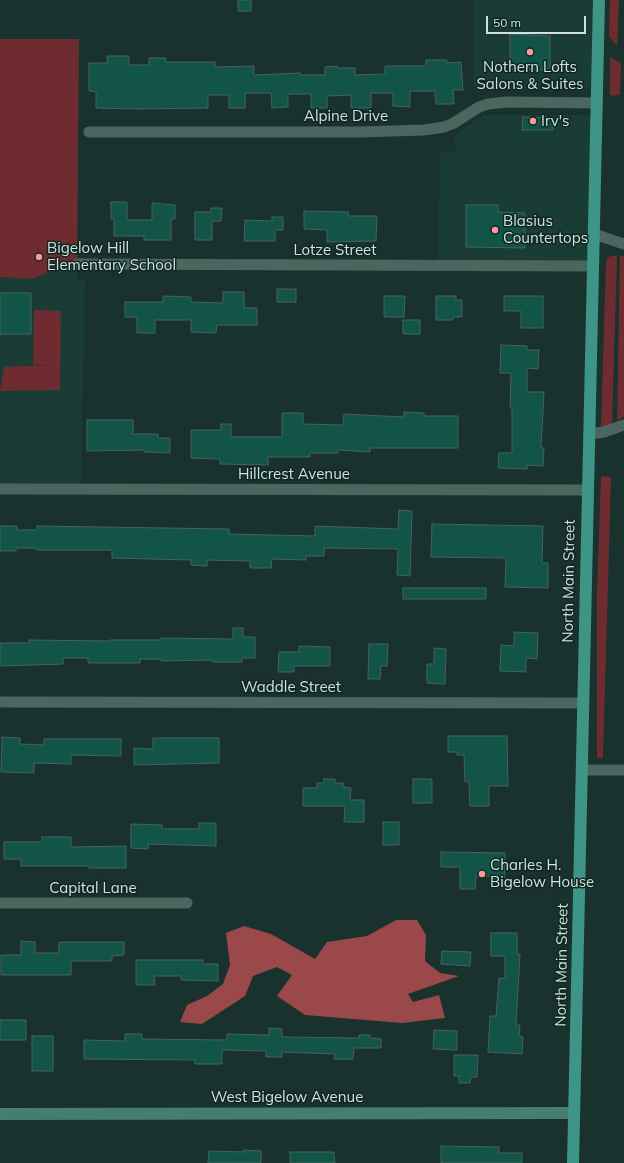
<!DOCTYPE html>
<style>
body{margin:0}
#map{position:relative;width:624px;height:1163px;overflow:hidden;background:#19322d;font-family:Mulish,sans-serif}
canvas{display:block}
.scale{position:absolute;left:486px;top:16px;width:100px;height:18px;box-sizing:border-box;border:2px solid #d2e1dd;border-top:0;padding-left:5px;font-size:12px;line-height:14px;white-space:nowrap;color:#d2e1dd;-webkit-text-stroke:3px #0e2823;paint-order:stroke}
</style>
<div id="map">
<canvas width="624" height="1163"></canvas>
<div class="scale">50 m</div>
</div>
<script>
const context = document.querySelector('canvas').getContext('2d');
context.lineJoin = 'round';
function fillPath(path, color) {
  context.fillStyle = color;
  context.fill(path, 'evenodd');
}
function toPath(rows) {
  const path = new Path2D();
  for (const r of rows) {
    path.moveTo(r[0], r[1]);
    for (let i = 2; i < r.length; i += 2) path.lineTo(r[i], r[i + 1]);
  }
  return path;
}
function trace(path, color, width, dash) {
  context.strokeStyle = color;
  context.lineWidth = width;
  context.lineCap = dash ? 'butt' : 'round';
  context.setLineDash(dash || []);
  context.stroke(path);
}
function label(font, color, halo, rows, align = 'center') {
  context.font = font + ' Mulish,sans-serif';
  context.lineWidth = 3;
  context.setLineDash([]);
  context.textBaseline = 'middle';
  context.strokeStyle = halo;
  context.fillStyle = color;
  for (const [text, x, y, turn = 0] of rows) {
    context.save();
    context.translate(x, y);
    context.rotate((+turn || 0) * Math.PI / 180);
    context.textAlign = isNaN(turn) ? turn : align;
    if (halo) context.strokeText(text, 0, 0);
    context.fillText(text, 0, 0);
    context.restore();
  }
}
fillPath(toPath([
 [473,0,599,0,597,86,582,88,474,89],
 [0,39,79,39,77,279,85,280,81,489,0,489],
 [482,115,597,115,593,266,438,266,440,152,456,152,454,137]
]), '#193c35');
fillPath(toPath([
 [610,0,619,0,617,46,609,36],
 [0,39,79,39,77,269,53,270,32,279,0,277],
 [610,57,621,63,620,94,615,96,610,95],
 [617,255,612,424,601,428,606,262,608,257],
 [620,255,624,257,624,416,617,421],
 [34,310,61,311,60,390,0,391,4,367,55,365,33,365],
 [601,476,611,477,603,758,597,758,597,594]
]), '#6f2c30');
fillPath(toPath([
 [396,920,417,920,426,935,425,961,440,973,459,976,408,994,413,1002,439,995,445,1018,402,1023,305,1015,277,996,292,975,277,967,253,976,245,996,202,1024,180,1022,187,1005,207,996,223,984,230,965,226,933,244,926,271,934,315,959,327,942,367,936]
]), '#9b484b');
const building = toPath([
 [238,0,251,0,251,11,238,11,238,0],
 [510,34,550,36,550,70,510,69,510,34],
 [107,56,129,56,129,65,149,65,149,58,166,58,165,62,215,62,215,67,254,66,254,75,300,73,300,75,325,75,325,67,337,66,337,68,355,68,355,75,385,74,385,66,426,66,426,60,447,60,447,63,461,62,463,90,453,90,454,104,436,104,435,91,410,91,410,107,393,106,393,93,371,93,371,108,351,108,351,95,327,96,327,108,311,108,311,94,288,94,288,107,272,108,271,93,245,93,245,108,229,108,229,95,208,95,208,108,138,109,96,108,96,92,89,91,89,63,108,63,107,56],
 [523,117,553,118,553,130,522,130,523,117],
 [111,202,127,202,127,220,152,220,152,203,175,205,175,219,171,219,171,240,144,240,144,236,114,236,114,219,111,219,111,202],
 [466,205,498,205,498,212,525,213,525,248,466,247,466,205],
 [211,208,222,208,221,221,212,221,212,240,195,240,195,212,211,212,211,208],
 [304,211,349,212,348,216,377,216,376,241,327,242,327,230,304,229,304,211],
 [272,217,283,217,283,230,275,230,275,241,244,241,245,220,272,221,272,217],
 [277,289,296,289,296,302,277,302,277,289],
 [223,292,244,292,244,308,257,308,257,325,217,325,216,333,191,332,191,320,155,320,155,333,137,333,137,317,125,317,125,302,163,302,163,296,191,297,191,302,223,303,223,292],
 [0,293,31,293,31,334,0,334,0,293],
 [384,296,405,296,404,317,384,317,384,296],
 [436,296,456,296,456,300,462,300,462,317,453,317,453,320,436,320,436,296],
 [504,296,543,296,543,328,521,328,521,311,504,311,504,296],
 [403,320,420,320,420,334,403,334,403,320],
 [501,345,527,346,527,350,539,350,538,369,527,368,527,392,544,392,541,448,544,448,543,466,527,465,527,469,498,468,499,453,512,453,512,408,510,408,511,373,500,373,501,345],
 [404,412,424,413,424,416,458,416,458,448,370,448,370,452,338,450,338,453,310,453,310,457,268,457,268,465,220,464,220,459,191,458,191,430,221,430,221,424,231,424,231,437,282,437,282,413,303,413,303,424,343,425,344,414,404,417,404,412],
 [87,420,133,420,133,434,158,434,158,438,170,438,170,453,144,452,144,450,87,451,87,420],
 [399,510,412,511,410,576,397,575,398,549,324,548,324,556,306,556,306,560,272,559,271,568,250,568,250,561,207,560,207,566,191,565,191,560,112,558,112,550,37,550,37,548,16,548,16,551,0,551,0,526,17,526,17,530,37,530,37,526,229,529,229,534,315,536,315,526,398,529,399,510],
 [432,524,543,526,542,563,548,563,548,588,505,587,506,558,431,557,432,524],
 [403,588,486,588,486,599,403,599,403,588],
 [233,628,243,628,243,637,255,637,255,658,242,658,242,662,213,662,213,660,161,661,161,659,140,659,140,663,88,663,88,658,63,658,63,664,0,666,0,643,29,643,29,640,110,641,110,640,161,640,161,638,233,639,233,628],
 [514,632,538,633,537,659,526,658,526,672,500,671,501,645,514,646,514,632],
 [369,644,388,644,387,666,381,666,380,679,368,679,369,644],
 [299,646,330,647,330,666,294,666,294,672,278,672,279,652,299,652,299,646],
 [434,648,446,649,445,684,427,683,427,664,434,664,434,648],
 [448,736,507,736,508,786,489,786,489,806,470,806,469,781,465,782,464,755,457,755,457,752,448,752,448,736],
 [2,737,20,738,20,744,44,745,44,739,121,739,121,756,71,755,71,764,34,763,34,773,1,772,2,737],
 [153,738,219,738,219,763,134,765,134,748,153,749,153,738],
 [324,779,335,779,335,783,343,783,343,787,351,788,350,800,364,800,364,822,344,822,345,806,303,806,303,788,317,788,317,783,324,783,324,779],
 [413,779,432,779,432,803,413,803,413,779],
 [383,822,399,822,399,845,383,845,383,822],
 [199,823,216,823,216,846,148,844,148,849,131,848,131,824,162,825,162,829,199,829,199,823],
 [42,837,71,837,71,847,126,846,126,868,89,868,89,866,21,866,21,859,4,859,4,842,42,842,42,837],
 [441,852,505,853,504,882,492,882,492,876,476,876,475,889,460,889,460,867,441,867,441,852],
 [491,933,517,933,517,954,520,954,516,1025,520,1025,519,1036,523,1037,522,1054,488,1052,490,1016,496,1016,499,978,505,978,505,956,491,956,491,933],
 [21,941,35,942,35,953,59,953,59,942,124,942,124,955,112,956,112,961,71,961,71,975,1,975,1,955,21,955,21,941],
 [442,951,471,952,470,966,441,964,442,951],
 [136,960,203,960,203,964,218,964,218,981,181,980,181,976,154,976,155,985,136,985,136,960],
 [0,1020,26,1020,26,1040,0,1040,0,1020],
 [269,1028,282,1029,282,1037,359,1038,359,1035,370,1035,370,1038,381,1039,381,1048,354,1048,353,1059,334,1059,335,1054,282,1052,282,1057,266,1057,266,1051,222,1050,222,1064,195,1064,195,1060,84,1059,84,1040,125,1041,125,1034,142,1034,142,1039,227,1040,227,1034,269,1035,269,1028],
 [434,1030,457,1031,457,1050,433,1049,434,1030],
 [32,1036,53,1036,53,1071,32,1071,32,1036],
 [454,1055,478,1055,477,1077,471,1077,470,1083,459,1083,459,1076,454,1076,454,1055],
 [441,1146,499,1147,499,1153,522,1153,522,1163,441,1163,441,1146],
 [244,1150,261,1151,261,1163,208,1163,209,1151,244,1152,244,1150],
 [290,1152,334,1152,335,1163,290,1163,290,1152]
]);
fillPath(building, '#135448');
trace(building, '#47625c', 1);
trace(toPath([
 [89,132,360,132,424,130,444,127,454,123,479,107,488,104,507,102,597,103],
 [594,234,624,244],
 [77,264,593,266],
 [589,434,604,432,624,425],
 [0,489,587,490],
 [0,702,583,703],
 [582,770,624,770],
 [0,903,187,903]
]), '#4b665f', 11);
trace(toPath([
 [0,1114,574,1113]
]), '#457d72', 12);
trace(toPath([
 [573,1163,599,0]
]), '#3f9585', 12);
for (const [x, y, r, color] of [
 [530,52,4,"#f59b9b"],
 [533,121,4,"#f59b9b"],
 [495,230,4,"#f59b9b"],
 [39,257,4,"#f59b9b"],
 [482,874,4,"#f59b9b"]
]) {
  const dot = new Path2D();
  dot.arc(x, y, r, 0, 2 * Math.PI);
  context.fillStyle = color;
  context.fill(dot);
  trace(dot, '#0e2823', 1.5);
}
label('15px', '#d2e1dd', '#0e2823', [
 ["Nothern Lofts",530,67,"center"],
 ["Salons & Suites",530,84,"center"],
 ["Irv's",541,121],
 ["Blasius",503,221],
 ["Countertops",503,238],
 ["Bigelow Hill",47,248],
 ["Elementary School",47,265],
 ["Charles H.",490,865],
 ["Bigelow House",490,882]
], 'left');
label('15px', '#d2e1dd', '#0e2823', [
 ["Alpine Drive",346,116],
 ["Lotze Street",335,250],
 ["Hillcrest Avenue",294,474],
 ["North Main Street",569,581,-89],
 ["Waddle Street",291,687],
 ["Capital Lane",93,888],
 ["North Main Street",562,965,-89],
 ["West Bigelow Avenue",287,1097]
]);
</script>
